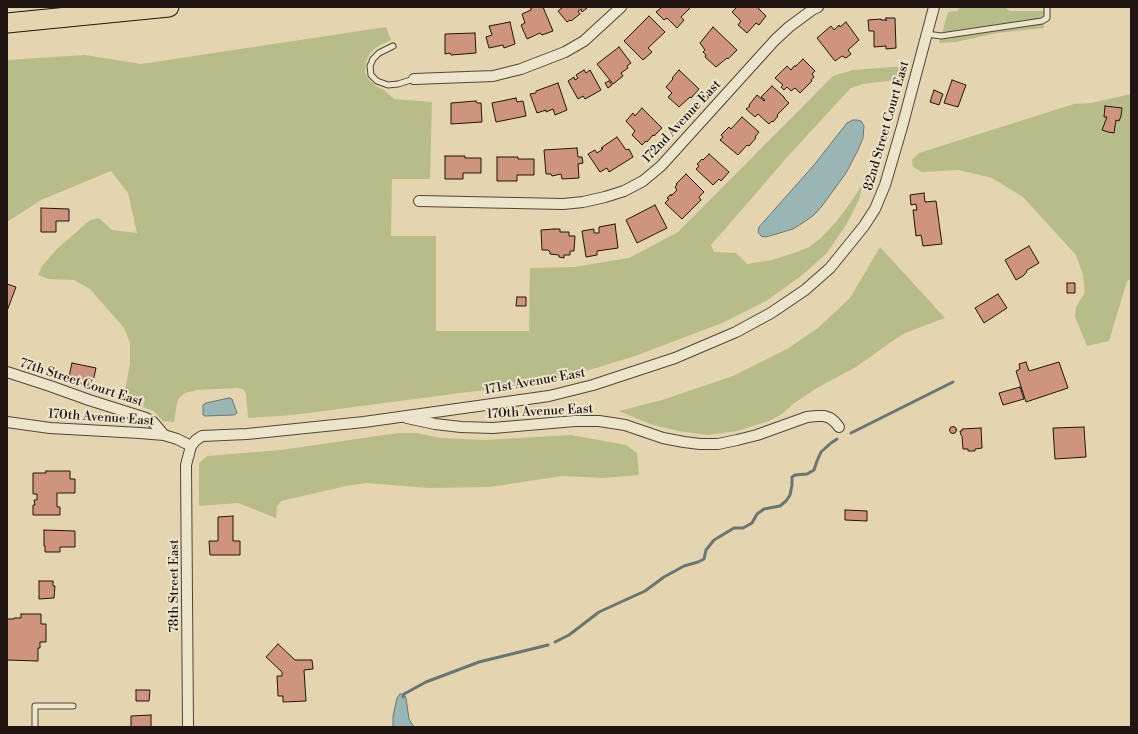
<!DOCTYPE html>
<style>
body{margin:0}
#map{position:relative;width:1138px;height:734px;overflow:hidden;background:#e4d5b0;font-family:"Libre Bodoni",serif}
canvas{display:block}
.frame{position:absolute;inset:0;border:8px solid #201510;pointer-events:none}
</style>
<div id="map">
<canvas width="1138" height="734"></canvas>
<div class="frame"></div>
</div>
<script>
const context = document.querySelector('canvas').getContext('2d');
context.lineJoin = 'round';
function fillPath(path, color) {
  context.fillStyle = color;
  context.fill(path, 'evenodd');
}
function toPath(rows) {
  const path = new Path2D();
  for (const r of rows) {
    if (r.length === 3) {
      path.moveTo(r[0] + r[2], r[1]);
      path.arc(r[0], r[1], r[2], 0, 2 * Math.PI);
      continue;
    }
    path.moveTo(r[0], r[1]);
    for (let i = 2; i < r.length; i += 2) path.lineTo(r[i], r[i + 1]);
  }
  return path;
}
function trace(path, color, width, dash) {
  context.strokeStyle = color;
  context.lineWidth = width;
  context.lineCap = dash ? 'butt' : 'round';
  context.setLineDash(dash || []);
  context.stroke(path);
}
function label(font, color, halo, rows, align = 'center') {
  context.font = font + ' "Libre Bodoni",serif';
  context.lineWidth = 4;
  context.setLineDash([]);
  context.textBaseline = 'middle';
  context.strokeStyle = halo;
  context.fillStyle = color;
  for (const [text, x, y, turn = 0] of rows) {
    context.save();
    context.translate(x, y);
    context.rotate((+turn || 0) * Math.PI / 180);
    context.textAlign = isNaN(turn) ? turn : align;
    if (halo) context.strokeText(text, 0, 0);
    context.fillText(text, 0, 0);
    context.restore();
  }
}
fillPath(toPath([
 [961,7,1005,7,1008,10,1010,11,1044,11,1044,28,997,33,956,42,939,43,948,12,957,11],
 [386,27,391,40,378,46,370,53,366,62,365,72,368,79,376,86,384,90,394,99,432,102,430,179,392,179,391,236,436,236,436,331,529,331,530,268,574,267,629,258,678,232,833,76,853,70,905,66,896,80,863,84,851,88,847,92,790,154,711,245,714,252,736,253,747,264,772,260,797,252,809,247,821,238,836,222,851,202,863,183,859,200,846,225,826,254,801,276,766,301,722,323,635,356,573,375,517,386,453,394,293,415,248,418,246,394,244,390,238,388,197,390,185,393,179,398,177,403,174,422,163,421,154,411,123,400,130,364,130,343,124,328,90,289,74,280,48,279,38,275,42,266,57,249,90,220,99,218,112,230,137,233,128,193,111,171,41,200,7,222,7,60,85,55,141,64],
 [1131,94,1131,279,1127,281,1109,341,1087,346,1075,317,1076,307,1085,292,1083,275,1076,255,1023,197,992,178,959,170,922,172,913,167,912,160,919,153,1074,104,1091,103],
 [880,247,945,318,905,333,891,342,856,367,817,388,793,404,782,414,769,421,737,431,708,435,678,431,650,424,619,411,662,400,733,376,787,349,818,328,850,298],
 [398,433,416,433,441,438,484,440,571,435,626,445,637,453,639,475,603,478,562,476,490,487,429,488,366,483,346,486,281,501,277,507,276,518,238,503,199,506,199,463,207,456,281,450]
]), '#b7bc89');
const water = toPath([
 [853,120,857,120,861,121,864,126,863,138,858,150,846,173,822,206,814,215,804,222,793,229,766,237,761,236,758,232,759,227,814,165,847,123,853,120],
 [229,398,232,399,233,402,237,413,234,415,205,416,203,415,203,405,206,403,229,398],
 [400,694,404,694,406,698,409,719,414,727,393,727,393,716,397,698,400,694]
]);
fillPath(water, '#99b6b5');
trace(water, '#697673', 1);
trace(toPath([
 [851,433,953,382],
 [555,642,569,635,599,612,645,591,664,577,684,566,698,562,704,559,706,550,714,540,734,528,743,528,752,523,757,514,764,509,780,506,786,501,790,495,792,485,792,477,795,475,807,474,814,470,817,461,821,452,831,443,837,439],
 [403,697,404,694,426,682,479,662,548,645]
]), '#697673', 3);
const building = toPath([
 [534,7,543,7,553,31,542,35,540,33,527,39,521,25,525,23,522,14,531,10,531,8,534,7],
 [561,7,586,7,587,8,582,12,581,9,578,11,580,14,571,21,570,20,567,22,558,11,562,8,561,7],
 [662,7,691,7,681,17,684,20,677,28,667,18,664,20,656,12,662,7],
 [737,7,757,7,766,16,759,25,756,23,747,33,738,25,741,21,732,12,737,7],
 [649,16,665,32,648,48,652,52,643,60,624,41,649,16],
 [886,18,895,18,896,48,886,49,886,46,874,47,874,31,869,31,868,20,881,19,881,20,886,20,886,21,886,18],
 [510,22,515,44,504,48,503,45,489,48,486,37,492,35,489,26,510,22],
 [846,22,859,40,848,50,851,54,846,58,842,56,835,61,817,38,831,26,834,30,839,25,840,27,846,22],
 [713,27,737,50,728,59,727,58,716,67,705,57,706,55,703,52,705,50,700,43,713,27],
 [475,33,476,53,451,55,450,53,445,54,445,34,475,33],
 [619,47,631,63,627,66,628,68,621,73,623,76,613,84,597,64,619,47],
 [803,59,815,71,812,74,814,77,811,80,812,81,800,93,795,88,791,91,787,87,784,90,781,87,783,85,775,78,787,66,791,70,794,66,796,66,803,59],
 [584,70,586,73,590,70,601,90,585,99,583,96,578,99,568,81,574,77,575,80,578,78,576,75,584,70],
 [679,70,699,89,691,98,690,97,679,107,668,97,672,93,666,87,673,79,672,78,679,70],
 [952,80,966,85,958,107,944,103,952,80],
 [609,81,612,85,608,88,605,83,609,81],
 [558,83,567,110,555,115,553,109,546,112,546,110,537,113,530,94,536,93,536,91,558,83],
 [772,86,784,97,784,98,789,103,777,115,778,116,773,122,772,121,769,124,758,114,755,117,746,109,750,106,749,105,757,95,764,101,765,100,761,97,772,86],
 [934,90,943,94,939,105,930,102,934,90],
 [516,98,517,102,523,101,526,116,496,122,492,103,516,98],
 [476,101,477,103,481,103,482,122,451,124,451,103,476,101],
 [1105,106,1122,108,1121,116,1119,121,1116,120,1114,133,1108,132,1102,130,1107,117,1104,117,1105,106],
 [642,108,662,128,654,136,653,135,647,142,646,141,642,145,632,135,635,131,626,121,633,113,635,116,642,108],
 [742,117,759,132,755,137,756,138,749,146,747,145,738,155,720,140,723,137,721,135,729,127,731,129,742,117],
 [617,137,626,150,629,149,633,157,609,172,607,168,600,172,588,154,595,150,597,153,603,149,601,148,617,137],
 [577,148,578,157,582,157,583,163,578,164,579,178,562,179,561,174,552,176,551,174,546,174,544,150,577,148],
 [709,154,729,172,721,181,719,179,713,185,696,169,699,166,697,164,702,159,703,160,709,154],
 [445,156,465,156,465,158,481,158,481,173,463,173,463,179,445,179,445,156],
 [497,157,518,157,518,159,534,159,534,175,517,175,517,181,497,181,497,157],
 [686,174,704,192,699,197,701,200,682,219,665,203,669,199,667,198,671,194,671,196,677,190,675,187,677,185,676,184,686,174],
 [924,193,925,202,936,201,942,244,923,246,921,235,916,236,913,210,917,210,916,204,911,205,910,195,924,193],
 [655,205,667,228,637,243,626,220,655,205],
 [41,208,69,209,69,221,56,221,56,232,41,232,41,208],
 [615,224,618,248,597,251,597,255,586,257,582,231,594,229,594,233,599,233,599,227,615,224],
 [554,229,560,229,560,232,569,232,569,236,575,236,574,251,570,251,570,255,564,255,564,258,559,257,559,255,550,254,550,252,548,250,542,250,541,230,554,229],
 [1029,246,1039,263,1027,270,1026,273,1023,276,1016,280,1005,260,1029,246],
 [1067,283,1075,283,1075,293,1067,293,1067,283],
 [7,284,16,287,7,311,7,284],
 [998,294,1007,308,984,323,975,308,998,294],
 [517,297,526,297,526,306,516,306,517,297],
 [1026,362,1029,371,1059,362,1068,388,1026,402,1016,371,1020,369,1019,364,1026,362],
 [72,363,96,368,92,386,68,381,72,363],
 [1020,387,1024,399,1003,405,999,393,1020,387],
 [953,430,3.5],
 [1084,427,1086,457,1055,459,1053,428,1084,427],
 [981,428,982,448,975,449,975,451,968,451,968,449,963,449,962,436,961,435,960,431,962,431,962,429,981,428],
 [46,471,70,471,70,479,75,479,75,493,57,493,57,507,60,507,60,515,33,515,33,505,35,505,34,500,37,500,37,494,33,494,33,473,46,473,46,471],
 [845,510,867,511,867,521,845,520,845,510],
 [233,516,233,541,240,541,240,555,210,555,209,541,218,541,218,517,233,516],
 [44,530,75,531,75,547,60,547,60,552,45,552,45,546,44,546,44,530],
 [39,581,53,581,53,586,55,586,54,598,39,599,39,581],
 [21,614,41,614,41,624,46,624,46,642,40,642,40,648,38,648,38,661,7,660,7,619,14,619,14,618,21,618,21,614],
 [278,644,295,660,312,660,313,669,304,670,306,701,283,702,283,696,278,696,277,676,282,676,282,672,266,657,278,644],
 [136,690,150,690,149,701,136,701,136,690],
 [151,715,151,727,131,727,131,716,151,715]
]);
fillPath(building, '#cf947d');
trace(building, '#201510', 1);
const lane = toPath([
 [927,34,941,36,1042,21,1047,18,1047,7],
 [393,46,379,53,373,59,370,66,371,75,377,81,388,85,398,84,414,79],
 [35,727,35,706,73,706]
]);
const street = toPath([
 [414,79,493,76,521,69,565,52,584,41,621,7],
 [419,201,563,204,583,202,605,197,624,191,643,181,661,166,775,40,789,27,812,10,818,7],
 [7,372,50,386,89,400,146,418,153,422,164,435],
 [407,418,435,424,461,427,493,428,575,421,599,421,625,425,663,438,684,442,700,444,718,444,737,440,757,435,807,417,817,416,824,416,830,418,835,422,839,427],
 [7,422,50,428,140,433,164,435,177,439,191,446],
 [188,727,186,465,191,446,196,440,202,436,247,434,364,422,549,396,593,385,675,358,736,332,771,313,805,290,830,268,864,226,875,209,885,185,902,127,934,7]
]);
const highway = toPath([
 [7,23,169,7]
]);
trace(lane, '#514538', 7);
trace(street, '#514538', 12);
trace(highway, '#201510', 21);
trace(lane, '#ede4cc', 5);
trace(street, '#ede4cc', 10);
trace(highway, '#e4d5b0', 19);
label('13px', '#201510', '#ede4cc', [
 ["172nd Avenue East",682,122,-47],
 ["82nd Street Court East",887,126,-74],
 ["171st Avenue East",535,382,-10],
 ["77th Street Court East",81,383,18],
 ["170th Avenue East",540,412,-3],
 ["170th Avenue East",101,418,4],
 ["78th Street East",175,586,-90]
]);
</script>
